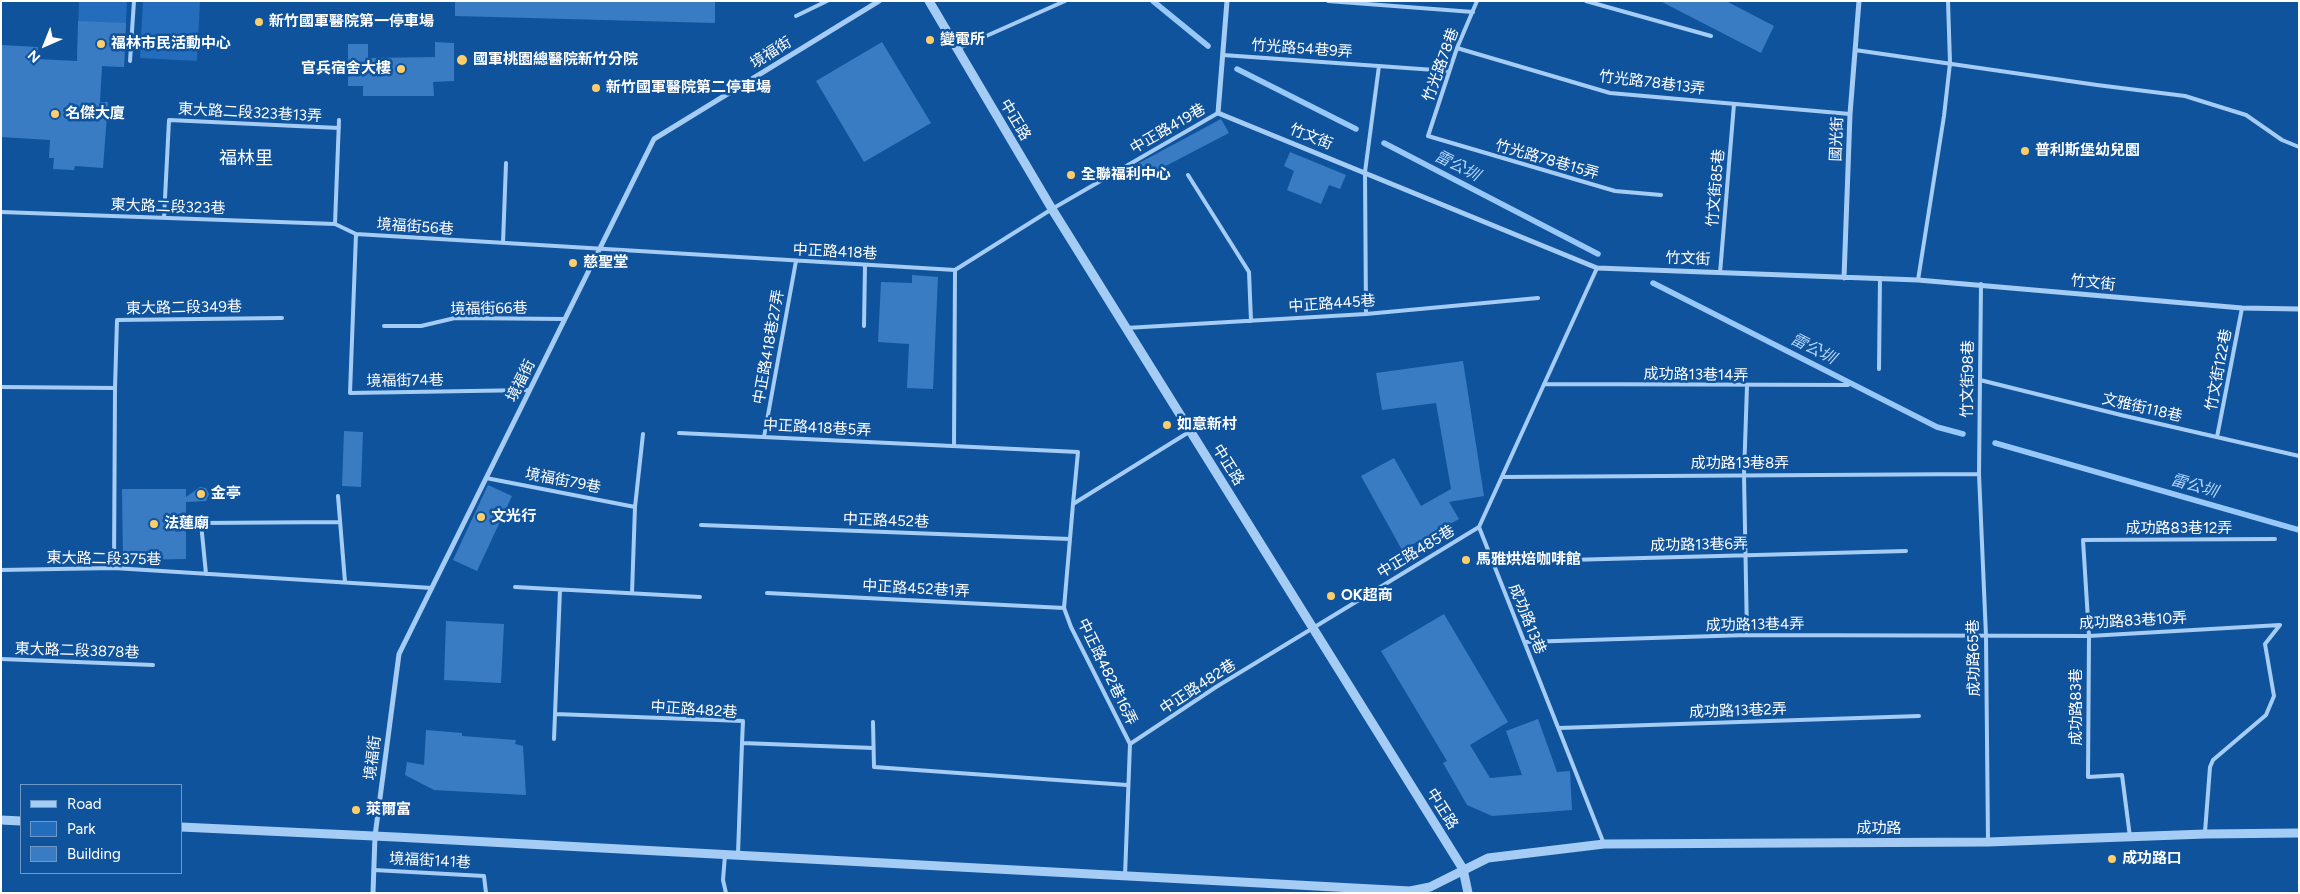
<!DOCTYPE html>
<meta charset="utf-8">
<style>
body{margin:0}
#map{position:relative;width:2300px;height:894px;overflow:hidden;background:#10539d;font-family:Figtree,sans-serif}
canvas{display:block}
.frame{position:absolute;inset:0;border:2px solid #fff;pointer-events:none}
.legend{position:absolute;left:20px;top:784px;width:162px;height:90px;box-sizing:border-box;background:#10539d;border:1px solid #7098c4;margin:0;padding:6px 9px;list-style:none;font-size:15px;color:#fff}
.legend li{display:flex;align-items:center;gap:10px;height:25px}
.legend b{width:25px;border:1px solid #7098c4}
.north{position:absolute;left:20px;top:20px;width:50px;height:50px;-webkit-text-stroke:4px #10539d;paint-order:stroke;rotate:224deg;font-size:14px;font-weight:700;line-height:20px;text-align:center;color:#fff}
.north::after{content:'';display:block;margin:auto;width:18px;height:22px;background:#fff;clip-path:polygon(50% 0,100% 100%,50% 72%,0 100%)}
</style>
<div id="map">
<canvas width="2300" height="894"></canvas>
<div class="frame"></div>
<ul class="legend">
<li><b style="height:6px;background:#a5ccf5"></b>Road</li>
<li><b style="height:14px;background:#236dbc"></b>Park</li>
<li><b style="height:14px;background:#397cc4"></b>Building</li>
</ul>
<div class="north">N</div>
</div>
<script>
const context = document.querySelector('canvas').getContext('2d');
context.lineJoin = 'round';
function fillPath(path, color) {
  context.fillStyle = color;
  context.fill(path, 'evenodd');
}
function toPath(rows) {
  const path = new Path2D();
  for (const r of rows) {
    path.moveTo(r[0], r[1]);
    for (let i = 2; i < r.length; i += 2) path.lineTo(r[i], r[i + 1]);
  }
  return path;
}
function trace(path, color, width, dash) {
  context.strokeStyle = color;
  context.lineWidth = width;
  context.lineCap = dash ? 'butt' : 'round';
  context.setLineDash(dash || []);
  context.stroke(path);
}
function label(font, color, halo, rows, align = 'center') {
  context.font = font + ' Figtree,"Noto Sans TC",sans-serif';
  context.lineWidth = 5;
  context.setLineDash([]);
  context.textBaseline = 'middle';
  context.strokeStyle = halo;
  context.fillStyle = color;
  for (const [text, x, y, turn = 0] of rows) {
    context.save();
    context.translate(x, y);
    context.rotate((+turn || 0) * Math.PI / 180);
    context.textAlign = isNaN(turn) ? turn : align;
    if (halo) context.strokeText(text, 0, 0);
    context.fillText(text, 0, 0);
    context.restore();
  }
}
fillPath(toPath([
 [79,1,127,1,124,67,77,65],
 [143,1,200,1,197,61,140,58]
]), '#236dbc');
trace(toPath([
 [1153,1,1208,46],
 [1237,69,1356,129],
 [1384,143,1598,254],
 [1653,283,1937,427,1963,434],
 [1995,443,2299,530]
]), '#97c8f8', 5.5);
fillPath(toPath([
 [455,1,715,1,715,23,455,16],
 [1660,1,1726,1,1774,26,1761,53],
 [78,21,126,23,124,67,102,66,100,102,108,102,103,168,75,166,74,170,53,169,54,158,49,158,50,140,1,137,1,45,38,47,37,59,77,61],
 [435,42,454,43,454,81,433,82,434,96,363,96,363,86,348,86,348,44,368,44,368,58,435,57],
 [882,42,931,123,864,162,816,81],
 [1221,119,1229,133,1135,182,1128,169],
 [1290,152,1346,175,1340,189,1329,185,1321,204,1287,190,1294,171,1284,166],
 [912,275,938,277,933,389,907,388,909,344,878,342,881,282,912,283],
 [1463,361,1484,496,1449,502,1459,519,1402,550,1361,476,1394,458,1421,506,1451,489,1436,403,1382,410,1376,373],
 [344,431,363,432,361,487,342,486],
 [488,485,512,496,477,571,453,560],
 [200,487,206,488,209,494,206,501,186,502,186,559,123,560,122,489,186,489,186,497],
 [1444,614,1508,722,1470,745,1490,778,1522,775,1506,731,1538,719,1557,772,1570,771,1572,810,1492,816,1467,805,1443,763,1447,761,1381,651],
 [446,621,504,624,501,683,444,680],
 [426,730,462,733,462,736,516,740,515,744,523,746,526,795,434,790,405,775,407,762,424,765]
]), '#397cc4');
trace(toPath([
 [1328,1,1473,12],
 [1477,1,1457,48,1428,136,1615,191,1661,195],
 [1586,1,1711,36],
 [796,16,827,1],
 [1457,48,1610,93,1850,114],
 [957,49,1065,1],
 [1855,50,2097,85,2185,96,2246,115,2282,140,2299,147],
 [1223,55,1449,71],
 [130,61,134,1],
 [339,120,335,224,356,234,955,270,1052,209,1218,113],
 [1188,175,1249,272,1251,321],
 [1,212,335,224],
 [164,218,169,120,339,128],
 [356,234,350,393,530,390],
 [503,243,506,163],
 [1597,268,1479,527,1604,844],
 [1720,273,1734,104],
 [1918,280,1944,116,1950,63,1948,1],
 [1981,284,1979,474,1986,636,1988,842],
 [1366,314,1365,172,1379,66],
 [384,326,421,326,455,318,565,319],
 [864,326,865,265],
 [1126,328,1366,314,1538,298],
 [1879,369,1880,278],
 [1980,380,2121,415,2299,456],
 [1544,384,1848,385],
 [1747,386,1744,475,1747,635],
 [1,387,115,388,117,320,282,318],
 [679,433,1078,452,1073,504],
 [764,437,796,261],
 [2217,437,2242,308],
 [954,446,955,270],
 [1502,477,1979,474],
 [486,478,635,507],
 [338,496,345,582],
 [701,525,1070,539],
 [1493,562,1906,551],
 [114,568,115,388],
 [1,570,114,568,432,588],
 [206,574,201,523,339,522],
 [515,587,700,597],
 [632,593,635,507,643,434],
 [767,593,1064,608],
 [1525,642,1747,635,2089,636,2280,625],
 [1,659,153,665],
 [555,714,743,721,742,743,873,748],
 [873,722,874,767,1127,785],
 [1559,728,1919,716],
 [554,739,560,590],
 [1130,744,1071,627,1064,608,1073,504,1189,432],
 [2205,832,2210,767,2213,760,2266,715,2274,696,2265,644,2280,625],
 [2130,837,2122,775,2088,777,2089,636,2083,540,2275,539],
 [738,854,742,743],
 [725,855,723,880,726,893],
 [374,870,484,876,486,893],
 [1125,876,1130,744,1216,687,1479,527]
]), '#a5ccf5', 4);
trace(toPath([
 [1227,1,1218,113,1597,268,1918,280,2242,308,2299,309],
 [1844,278,1850,114,1859,1],
 [373,893,375,836,399,654,654,139,879,1]
]), '#a5ccf5', 5);
trace(toPath([
 [929,1,1052,209,1463,869,1468,893],
 [1,820,21,821],
 [181,827,395,837,1410,891,1430,887,1488,858,1604,844,1988,842,2205,834,2299,833]
]), '#a5ccf5', 9);
for (const [x, y, r, color] of [
 [259,22,5,"#ffce69"],
 [930,40,5,"#ffce69"],
 [101,44,5,"#ffce69"],
 [462,60,6,"#ffce69"],
 [401,69,5,"#ffce69"],
 [596,88,5,"#ffce69"],
 [55,114,5,"#ffce69"],
 [2025,151,5,"#ffce69"],
 [1071,175,5,"#ffce69"],
 [573,263,5,"#ffce69"],
 [1167,425,5,"#ffce69"],
 [201,494,5,"#ffce69"],
 [481,517,5,"#ffce69"],
 [154,524,5,"#ffce69"],
 [1466,560,5,"#ffce69"],
 [1331,596,5,"#ffce69"],
 [356,810,5,"#ffce69"],
 [2112,859,5,"#ffce69"]
]) {
  const dot = new Path2D();
  dot.arc(x, y, r, 0, 2 * Math.PI);
  context.fillStyle = color;
  context.fill(dot);
  trace(dot, '#10539d', 2);
}
label('bold 15px', '#fff', '#10539d', [
 ["新竹國軍醫院第一停車場",269,22],
 ["變電所",940,40],
 ["福林市民活動中心",111,44],
 ["國軍桃園總醫院新竹分院",473,60],
 ["官兵宿舍大樓",391,69,"right"],
 ["新竹國軍醫院第二停車場",606,88],
 ["名傑大廈",65,114],
 ["普利斯堡幼兒園",2035,151],
 ["全聯福利中心",1081,175],
 ["慈聖堂",583,263],
 ["如意新村",1177,425],
 ["金亭",211,494],
 ["文光行",491,517],
 ["法蓮廟",164,524],
 ["馬雅烘焙咖啡館",1476,560],
 ["OK超商",1341,596],
 ["萊爾富",366,810],
 ["成功路口",2122,859]
], 'left');
label('15px', '#fff', '#10539d', [
 ["竹光路54巷9弄",1302,49,4],
 ["境福街",771,53,-32],
 ["竹光路78巷",1441,65,-70],
 ["竹光路78巷13弄",1652,83,7],
 ["東大路二段323巷13弄",250,113,3],
 ["中正路",1015,120,59],
 ["中正路419巷",1168,129,-30],
 ["竹文街",1311,137,22],
 ["國光街",1837,139,-88],
 ["竹光路78巷15弄",1547,160,16],
 ["竹文街85巷",1716,188,-85],
 ["東大路二段323巷",168,207,2],
 ["境福街56巷",415,227,4],
 ["中正路418巷",835,252,3],
 ["竹文街",1688,259,2],
 ["竹文街",2093,283,6],
 ["中正路445巷",1332,304,-4],
 ["東大路二段349巷",184,308,-1],
 ["境福街66巷",489,309,-1],
 ["中正路418巷27弄",769,347,-80],
 ["竹文街122巷",2219,370,-79],
 ["成功路13巷14弄",1696,375,1],
 ["竹文街98巷",1968,379,-89],
 ["境福街74巷",405,381,-1],
 ["境福街",521,381,-63],
 ["文雅街118巷",2142,408,13],
 ["中正路418巷5弄",817,428,3],
 ["成功路13巷8弄",1740,464],
 ["中正路",1228,465,58],
 ["境福街79巷",563,481,11],
 ["中正路452巷",886,521,2],
 ["成功路83巷12弄",2179,529],
 ["成功路13巷6弄",1699,545,-1],
 ["中正路485巷",1416,552,-31],
 ["東大路二段375巷",104,559,1],
 ["中正路452巷1弄",916,589,3],
 ["成功路13巷",1527,619,68],
 ["成功路83巷10弄",2133,621,-3],
 ["成功路13巷4弄",1755,625,-1],
 ["東大路二段3878巷",77,651,2],
 ["成功路65巷",1974,658,-91],
 ["中正路482巷16弄",1107,672,64],
 ["中正路482巷",1198,687,-33],
 ["成功路83巷",2077,707,-90],
 ["中正路482巷",694,710,4],
 ["成功路13巷2弄",1738,711,-2],
 ["境福街",373,758,-83],
 ["中正路",1442,809,58],
 ["成功路",1879,829],
 ["境福街141巷",430,861,3]
]);
label('italic 16px', '#b2d6fb', '#10539d', [
 ["雷公圳",1457,166,27],
 ["雷公圳",1813,349,27],
 ["雷公圳",2194,486,16]
]);
label('18px', '#fff', '#10539d', [
 ["福林里",246,159]
]);
</script>
